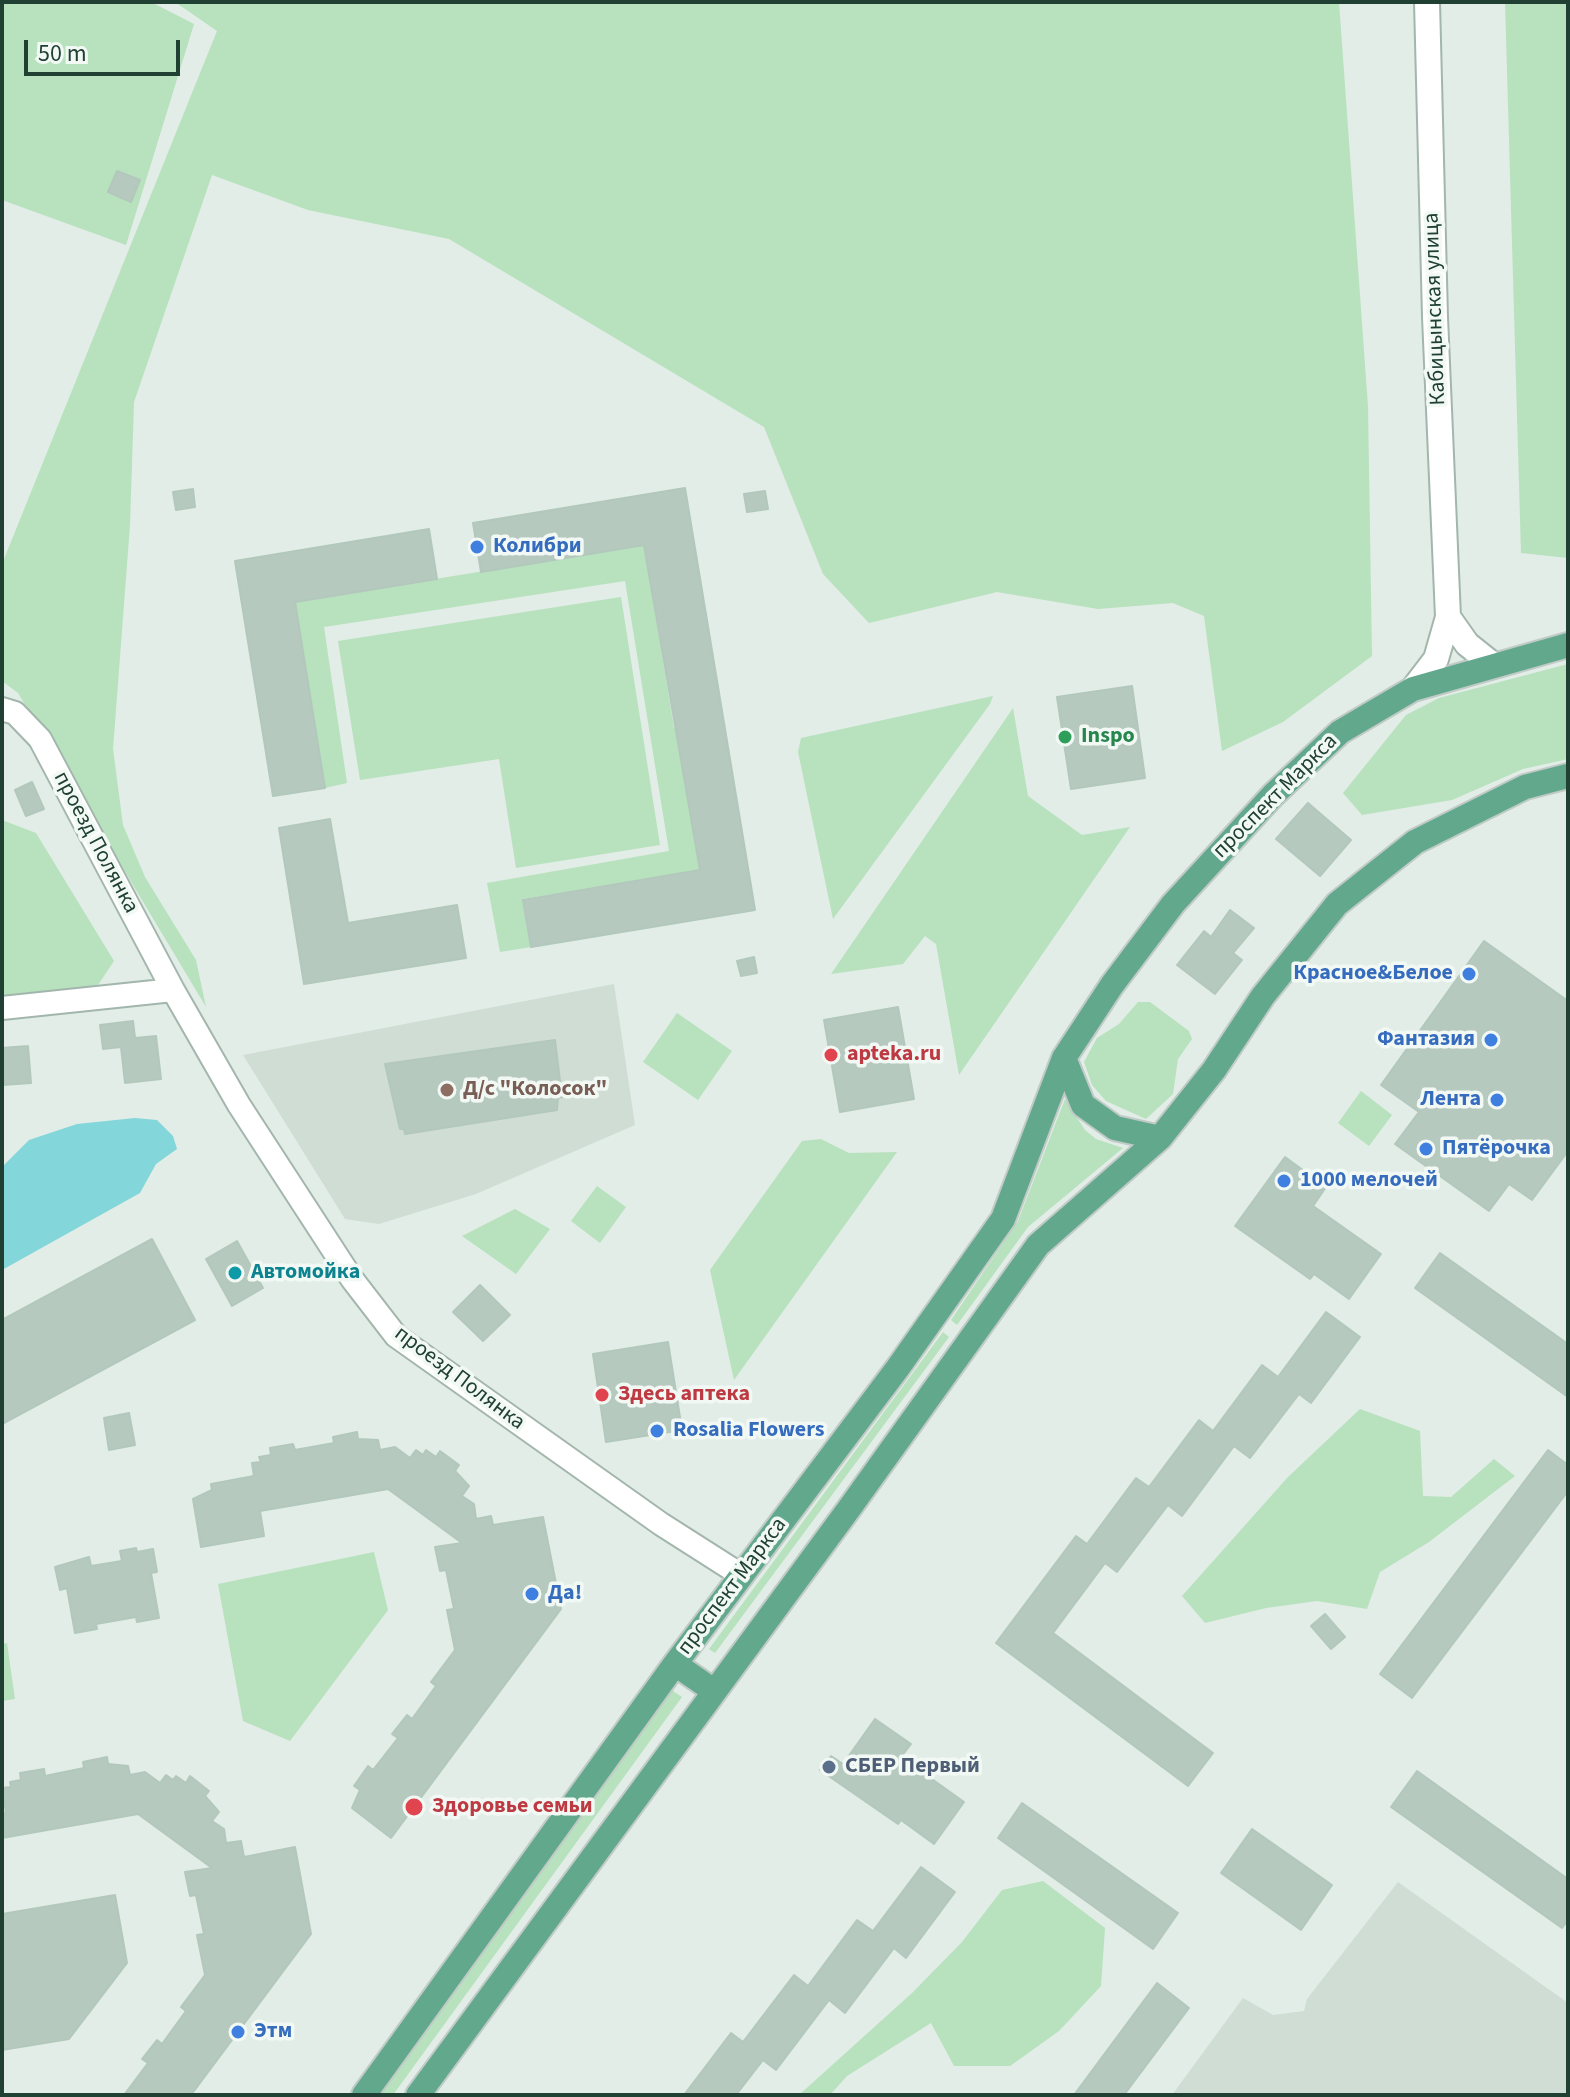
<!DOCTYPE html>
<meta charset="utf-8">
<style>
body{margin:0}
#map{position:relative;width:1570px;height:2097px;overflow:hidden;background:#e1ede6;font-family:"Source Sans 3",sans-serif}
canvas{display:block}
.frame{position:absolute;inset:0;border:4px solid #1f4033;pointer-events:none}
.scale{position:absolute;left:24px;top:40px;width:156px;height:36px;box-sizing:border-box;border:4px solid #1f4033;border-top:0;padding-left:10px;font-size:24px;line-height:28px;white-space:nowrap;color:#1f4033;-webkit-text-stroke:6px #f2f9f5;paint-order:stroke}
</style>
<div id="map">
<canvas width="1570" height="2097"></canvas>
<div class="frame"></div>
<div class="scale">50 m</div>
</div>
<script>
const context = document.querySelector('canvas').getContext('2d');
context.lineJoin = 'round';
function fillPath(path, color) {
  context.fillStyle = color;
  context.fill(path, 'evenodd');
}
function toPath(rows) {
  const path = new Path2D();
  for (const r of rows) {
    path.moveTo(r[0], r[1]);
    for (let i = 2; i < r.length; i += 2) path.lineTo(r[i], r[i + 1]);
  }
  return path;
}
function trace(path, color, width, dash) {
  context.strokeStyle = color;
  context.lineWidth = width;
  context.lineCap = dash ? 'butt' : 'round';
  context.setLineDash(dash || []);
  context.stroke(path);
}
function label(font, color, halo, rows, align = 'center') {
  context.font = font + ' "Source Sans 3",sans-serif';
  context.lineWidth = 7;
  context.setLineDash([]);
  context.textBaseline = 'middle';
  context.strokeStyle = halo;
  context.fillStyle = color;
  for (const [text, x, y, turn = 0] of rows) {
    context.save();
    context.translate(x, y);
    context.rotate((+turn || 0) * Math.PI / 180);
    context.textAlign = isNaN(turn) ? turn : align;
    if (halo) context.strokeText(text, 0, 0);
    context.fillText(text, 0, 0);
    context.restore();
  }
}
fillPath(toPath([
 [614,984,635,1125,476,1194,379,1224,345,1219,243,1055],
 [1398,1882,1568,2003,1568,2095,1172,2095,1243,1998,1273,2015,1304,2011,1307,1999]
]), '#cfddd5');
fillPath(toPath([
 [2,2,151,2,194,24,126,245,2,200],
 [175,2,1339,2,1368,407,1372,656,1283,722,1222,751,1204,616,1173,603,1098,609,997,592,869,623,823,574,764,427,449,239,308,210,212,175,134,402,130,525,113,749,123,825,145,877,196,960,206,1007,18,693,2,681,2,564,217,31],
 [1505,2,1568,2,1568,558,1521,553],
 [644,545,674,728,723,721,680,753,700,870,523,899,531,947,500,952,487,883,669,851,625,581,324,627,347,783,325,788,294,602],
 [621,597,660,845,516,868,499,759,360,780,338,641],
 [1568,664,1568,759,1523,769,1452,800,1362,815,1343,793,1406,715,1439,698],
 [993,696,990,704,833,919,798,752,801,738],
 [1013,708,1028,796,1082,835,1130,827,959,1075,936,944,925,936,903,964,831,974],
 [2,820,36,833,114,961,94,991,2,998],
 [1138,1002,1150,1002,1189,1031,1192,1039,1178,1059,1173,1094,1146,1119,1106,1101,1092,1085,1084,1062,1097,1038,1119,1024],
 [677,1013,732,1051,698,1100,643,1062],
 [1361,1091,1392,1115,1369,1146,1338,1123],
 [1065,1099,1085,1130,1096,1139,1123,1148,1028,1227,957,1325,951,1320,1018,1221],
 [821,1139,849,1153,897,1152,734,1380,710,1270,802,1141],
 [597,1186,626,1207,600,1243,571,1221],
 [515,1209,550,1229,516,1274,462,1236],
 [943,1332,949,1337,715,1653,709,1649],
 [1360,1409,1420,1431,1423,1496,1451,1497,1494,1459,1515,1476,1429,1542,1380,1572,1367,1609,1317,1601,1266,1608,1205,1623,1182,1596,1288,1477],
 [374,1552,388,1610,290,1741,243,1721,218,1584],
 [7,1643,15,1699,2,1701,2,1644],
 [670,1689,682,1697,393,2095,377,2095],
 [1043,1881,1105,1928,1101,1986,1059,2031,1010,2066,954,2066,931,2023,847,2076,830,2095,799,2095,912,1993,962,1942,1002,1890]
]), '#b8e1be');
fillPath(toPath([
 [135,1118,157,1120,173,1136,177,1149,156,1164,140,1193,2,1270,2,1167,29,1140,77,1124]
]), '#83d6d9');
const building = toPath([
 [117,171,140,180,131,202,108,192,117,171],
 [685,488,755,910,531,947,523,900,700,870,644,545,481,572,473,523,685,488],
 [193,489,195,507,176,510,173,492,193,489],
 [765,491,768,509,747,512,744,494,765,491],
 [429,529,437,579,295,602,325,788,273,796,235,561,429,529],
 [1132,686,1145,778,1071,789,1057,697,1132,686],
 [32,782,44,809,26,816,15,790,32,782],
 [1308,803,1351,840,1320,876,1276,839,1308,803],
 [330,819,348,923,457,905,466,958,304,984,279,828,330,819],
 [1230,910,1254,928,1233,953,1242,960,1215,994,1177,965,1204,931,1211,937,1230,910],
 [1484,941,1568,1001,1568,1151,1532,1200,1509,1184,1489,1211,1395,1144,1419,1112,1381,1085,1484,941],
 [754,957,757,973,741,976,737,961,754,957],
 [898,1007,914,1099,840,1112,824,1020,898,1007],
 [133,1021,135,1038,156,1036,161,1079,125,1083,121,1047,103,1049,100,1025,133,1021],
 [555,1040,562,1097,558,1098,557,1110,405,1134,404,1129,400,1129,385,1064,555,1040],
 [28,1046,31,1083,2,1085,2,1048,28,1046],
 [1285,1157,1326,1187,1313,1206,1381,1254,1349,1299,1314,1274,1310,1279,1235,1226,1285,1157],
 [152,1239,195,1320,2,1424,2,1320,152,1239],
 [237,1241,263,1288,232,1306,206,1259,237,1241],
 [1440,1253,1568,1344,1568,1397,1415,1288,1440,1253],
 [480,1285,510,1315,483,1341,453,1312,480,1285],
 [1326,1312,1360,1337,1311,1403,1299,1394,1250,1458,1234,1446,1182,1516,1168,1505,1117,1572,1105,1563,1053,1633,1213,1753,1188,1786,996,1643,1076,1536,1087,1544,1136,1478,1149,1487,1199,1420,1213,1431,1262,1365,1278,1377,1326,1312],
 [668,1342,682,1430,606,1442,593,1354,668,1342],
 [129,1413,135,1445,109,1450,104,1418,129,1413],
 [357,1432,358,1439,378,1440,380,1450,395,1447,410,1458,416,1450,423,1455,426,1450,436,1457,440,1451,459,1465,455,1471,469,1486,462,1496,474,1504,476,1519,491,1516,493,1525,543,1517,561,1609,391,1838,352,1808,360,1790,354,1786,368,1766,373,1770,398,1738,392,1734,407,1715,412,1719,436,1686,431,1682,455,1650,447,1610,454,1609,446,1570,440,1571,435,1547,462,1543,388,1489,260,1511,264,1536,201,1547,193,1499,212,1490,211,1484,254,1476,252,1463,261,1462,259,1457,271,1455,270,1448,293,1444,295,1450,334,1443,333,1437,357,1432],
 [1548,1450,1568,1465,1568,1491,1412,1698,1380,1674,1548,1450],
 [136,1548,137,1552,153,1549,157,1572,151,1573,159,1618,137,1622,136,1617,96,1624,97,1629,75,1633,67,1588,60,1590,55,1567,89,1557,91,1566,122,1561,120,1551,136,1548],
 [1325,1614,1345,1637,1331,1649,1311,1626,1325,1614],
 [875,1719,911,1744,901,1757,964,1802,934,1844,901,1820,898,1824,820,1770,831,1756,843,1764,875,1719],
 [107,1757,108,1764,128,1766,130,1775,145,1772,160,1783,166,1775,173,1780,176,1776,186,1783,190,1776,209,1791,205,1796,219,1812,212,1821,224,1829,226,1843,241,1841,244,1857,295,1847,311,1934,191,2095,124,2095,148,2063,142,2059,157,2040,162,2044,186,2011,181,2007,205,1975,197,1935,204,1934,196,1895,190,1896,185,1872,212,1868,138,1814,2,1838,2,1814,6,1813,2,1788,11,1787,10,1782,21,1780,20,1773,44,1769,45,1776,84,1768,83,1762,107,1757],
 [1417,1771,1568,1879,1568,1920,1562,1928,1391,1807,1417,1771],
 [1022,1803,1178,1913,1153,1949,998,1838,1022,1803],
 [1252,1829,1332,1885,1301,1930,1221,1873,1252,1829],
 [921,1867,955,1892,906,1958,894,1948,845,2013,829,2000,776,2070,763,2060,736,2095,684,2095,731,2033,743,2042,794,1975,808,1986,857,1920,873,1931,921,1867],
 [115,1895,127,1963,69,2039,2,2050,2,1914,115,1895],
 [1157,1983,1189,2008,1124,2095,1074,2095,1157,1983]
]);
fillPath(building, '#b6c9bf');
trace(building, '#b3c8bc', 2);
const minor = toPath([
 [2,709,15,713,40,739,173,990,239,1105,352,1279,396,1336,661,1524,741,1575],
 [2,1008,173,990]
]);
const tertiary = toPath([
 [1448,617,1467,644,1492,664],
 [1413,689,1436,659,1448,617,1435,317,1427,2]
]);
const primary = toPath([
 [1064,1058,1083,1105,1115,1128,1160,1138],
 [675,1664,714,1691],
 [364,2095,675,1664,897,1369,1003,1219,1064,1058,1112,985,1173,904,1273,795,1340,732,1413,689,1568,645],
 [418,2095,851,1506,1038,1245,1160,1138,1214,1070,1263,996,1337,904,1415,842,1525,787,1568,776]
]);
trace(minor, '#a3b6ad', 26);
trace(tertiary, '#a3b6ad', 28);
trace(primary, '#c0cac6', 28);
trace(minor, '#fff', 22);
trace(tertiary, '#fff', 24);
trace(primary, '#61a88d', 24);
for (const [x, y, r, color] of [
 [477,547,8,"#3f7fe0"],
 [1065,737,8,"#2e9e5b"],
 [1469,974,8,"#3f7fe0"],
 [1491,1040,8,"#3f7fe0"],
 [831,1055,8,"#e0444e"],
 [447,1090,8,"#8d6e63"],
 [1497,1100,8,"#3f7fe0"],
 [1426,1149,8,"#3f7fe0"],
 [1284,1181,8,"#3f7fe0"],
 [235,1273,8,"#0f9aa8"],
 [602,1395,8,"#e0444e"],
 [657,1431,8,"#3f7fe0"],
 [532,1594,8,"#3f7fe0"],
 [829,1767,8,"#5c6f8a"],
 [414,1807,10,"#e0444e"],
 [238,2032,8,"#3f7fe0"]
]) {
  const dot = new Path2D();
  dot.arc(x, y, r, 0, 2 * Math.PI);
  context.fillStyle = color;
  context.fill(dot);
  trace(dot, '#f2f9f5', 3);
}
label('22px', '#1f4033', '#f2f9f5', [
 ["Кабицынская улица",1436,309,-92],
 ["проспект Маркса",1276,797,-45],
 ["проезд Полянка",95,843,62],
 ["проезд Полянка",459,1379,37],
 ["проспект Маркса",733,1587,-53]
]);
label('bold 22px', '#366cbe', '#f2f9f5', [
 ["Колибри",493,547],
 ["Красное&Белое",1453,974,"right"],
 ["Фантазия",1475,1040,"right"],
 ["Лента",1481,1100,"right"],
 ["Пятёрочка",1442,1149],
 ["1000 мелочей",1300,1181],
 ["Rosalia Flowers",673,1431],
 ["Да!",548,1594],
 ["Этм",254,2032]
], 'left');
label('bold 22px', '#27864d', '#f2f9f5', [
 ["Inspo",1081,737]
], 'left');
label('bold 22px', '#be3a42', '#f2f9f5', [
 ["apteka.ru",847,1055],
 ["Здесь аптека",618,1395],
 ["Здоровье семьи",432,1807]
], 'left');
label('bold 22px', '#785e54', '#f2f9f5', [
 ["Д/с \"Колосок\"",463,1090]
], 'left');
label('bold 22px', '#0d838f', '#f2f9f5', [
 ["Автомойка",251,1273]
], 'left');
label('bold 22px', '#4e5e75', '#f2f9f5', [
 ["СБЕР Первый",845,1767]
], 'left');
</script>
